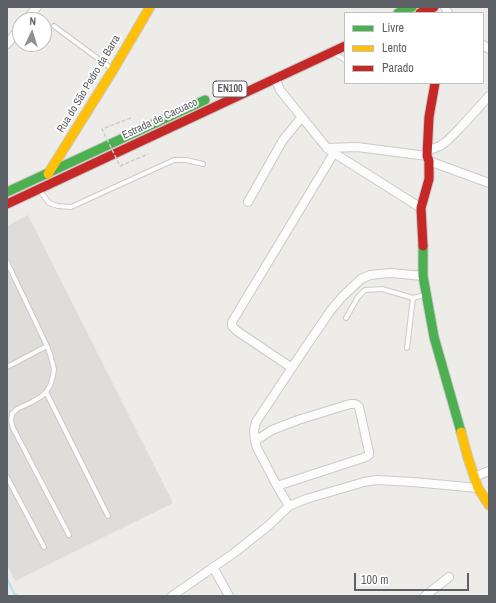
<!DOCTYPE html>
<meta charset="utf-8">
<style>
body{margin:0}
#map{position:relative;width:496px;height:603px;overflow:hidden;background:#edece8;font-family:"Archivo Narrow",sans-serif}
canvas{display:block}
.frame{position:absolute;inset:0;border:8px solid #5d6166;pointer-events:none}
.legend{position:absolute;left:344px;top:12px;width:140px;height:72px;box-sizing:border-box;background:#fff;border:1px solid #bec0c2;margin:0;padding:5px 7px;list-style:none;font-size:12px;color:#5d6166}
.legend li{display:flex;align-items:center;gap:8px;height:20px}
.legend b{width:20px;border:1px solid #bec0c2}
.north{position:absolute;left:12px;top:12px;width:40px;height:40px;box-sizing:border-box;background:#fff;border:1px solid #bec0c2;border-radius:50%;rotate:4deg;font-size:11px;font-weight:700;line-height:16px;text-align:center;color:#5d6166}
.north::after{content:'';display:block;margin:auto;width:14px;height:18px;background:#8f9294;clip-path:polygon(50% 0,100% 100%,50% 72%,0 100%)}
.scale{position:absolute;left:354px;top:573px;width:115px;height:18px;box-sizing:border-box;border:2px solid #5d6166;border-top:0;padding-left:5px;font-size:12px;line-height:14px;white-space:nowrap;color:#5d6166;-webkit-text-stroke:3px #fff;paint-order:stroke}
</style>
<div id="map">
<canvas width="496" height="603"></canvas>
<div class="frame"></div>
<ul class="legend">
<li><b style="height:5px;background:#4caf50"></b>Livre</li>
<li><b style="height:5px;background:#ffc107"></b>Lento</li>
<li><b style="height:5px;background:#c62828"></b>Parado</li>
</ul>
<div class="north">N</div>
<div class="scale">100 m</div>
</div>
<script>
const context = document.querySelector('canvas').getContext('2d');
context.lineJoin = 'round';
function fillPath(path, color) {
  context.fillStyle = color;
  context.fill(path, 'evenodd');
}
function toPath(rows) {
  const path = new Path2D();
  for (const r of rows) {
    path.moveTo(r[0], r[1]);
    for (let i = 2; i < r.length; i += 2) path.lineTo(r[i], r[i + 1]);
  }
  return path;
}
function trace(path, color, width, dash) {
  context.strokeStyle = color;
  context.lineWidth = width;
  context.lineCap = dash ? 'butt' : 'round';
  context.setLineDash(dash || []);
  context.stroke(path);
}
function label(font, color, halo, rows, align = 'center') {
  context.font = font + ' "Archivo Narrow",sans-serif';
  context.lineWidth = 3.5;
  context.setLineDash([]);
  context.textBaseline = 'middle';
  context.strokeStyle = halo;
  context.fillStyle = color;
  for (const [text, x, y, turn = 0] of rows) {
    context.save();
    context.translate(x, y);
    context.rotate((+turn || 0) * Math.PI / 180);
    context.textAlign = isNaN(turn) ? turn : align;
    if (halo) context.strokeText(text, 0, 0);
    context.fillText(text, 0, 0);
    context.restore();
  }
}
fillPath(toPath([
 [28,215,173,503,15,581,7,564,7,226]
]), '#deddd9');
trace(toPath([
 [7,579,14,593,17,596]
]), '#bbe0f8', 2.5);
const lane = toPath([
 [54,26,112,69],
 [335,54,345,60],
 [40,191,49,203,58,206,71,207,174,160,186,160,203,164],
 [7,262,47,346,50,354,54,369,53,376,50,386,46,392,42,396,32,402,17,409,12,414,11,421,13,428,69,535],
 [346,318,358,297,365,290,382,289,413,298,424,295],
 [407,348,413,298],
 [7,367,47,346],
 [46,392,108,516],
 [7,477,44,547]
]);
const street = toPath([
 [445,7,448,13],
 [26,20,37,7],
 [7,44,20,28],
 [483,45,489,49],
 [275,78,280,90,288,100,327,148,334,153,421,208],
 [327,148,357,147,427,156],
 [427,150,432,149,440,146,447,141,460,128,489,96],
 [429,161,489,183],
 [248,202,283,140,301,118],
 [292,368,237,331,232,326,232,322,334,153],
 [255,441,272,430,298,420,350,404,355,404,357,405,359,407,369,452,369,455,366,457,277,486],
 [474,477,489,471],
 [289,506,277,486,257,448,255,441,254,430,256,422,305,348,331,310,342,297,361,279,370,275,379,274,391,273,423,276],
 [213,567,229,596],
 [172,596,234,553,268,526,289,506,306,499,364,482,377,480,413,482,478,488],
 [425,596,449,577]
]);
const fast = toPath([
 [398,13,412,7],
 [7,192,205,100],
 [423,246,423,276,434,337,461,432]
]);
const slow = toPath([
 [48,174,113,70,150,7],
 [461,432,468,458,478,488,489,505]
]);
const jam = toPath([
 [420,13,434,7],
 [7,204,345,46],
 [423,246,421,208,429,179,429,161,427,156,429,117,435,83]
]);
trace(lane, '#cacaca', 6);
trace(street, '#cacaca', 10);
trace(fast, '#c9c9c8', 11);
trace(slow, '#c9c9c8', 11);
trace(jam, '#c9c9c8', 11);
trace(lane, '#fcfcfc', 4);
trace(street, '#fcfcfc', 8);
trace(fast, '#4caf50', 9);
trace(slow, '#ffc107', 9);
trace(jam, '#c62828', 9);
trace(toPath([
 [131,118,102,129,120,166,148,154]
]), '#c9cecb', 1.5, [4, 2]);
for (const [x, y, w] of [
 [230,89,34]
]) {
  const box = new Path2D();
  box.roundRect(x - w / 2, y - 8, w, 16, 3);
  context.fillStyle = '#fff';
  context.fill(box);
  trace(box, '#5d6166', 1);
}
label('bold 10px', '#5d6166', null, [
 ["EN100",230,89]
]);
label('11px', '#5d6166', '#fff', [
 ["Rua do São Pedro da Barra",89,84,-59],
 ["Estrada de Cacuaco",160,119,-25]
]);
</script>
